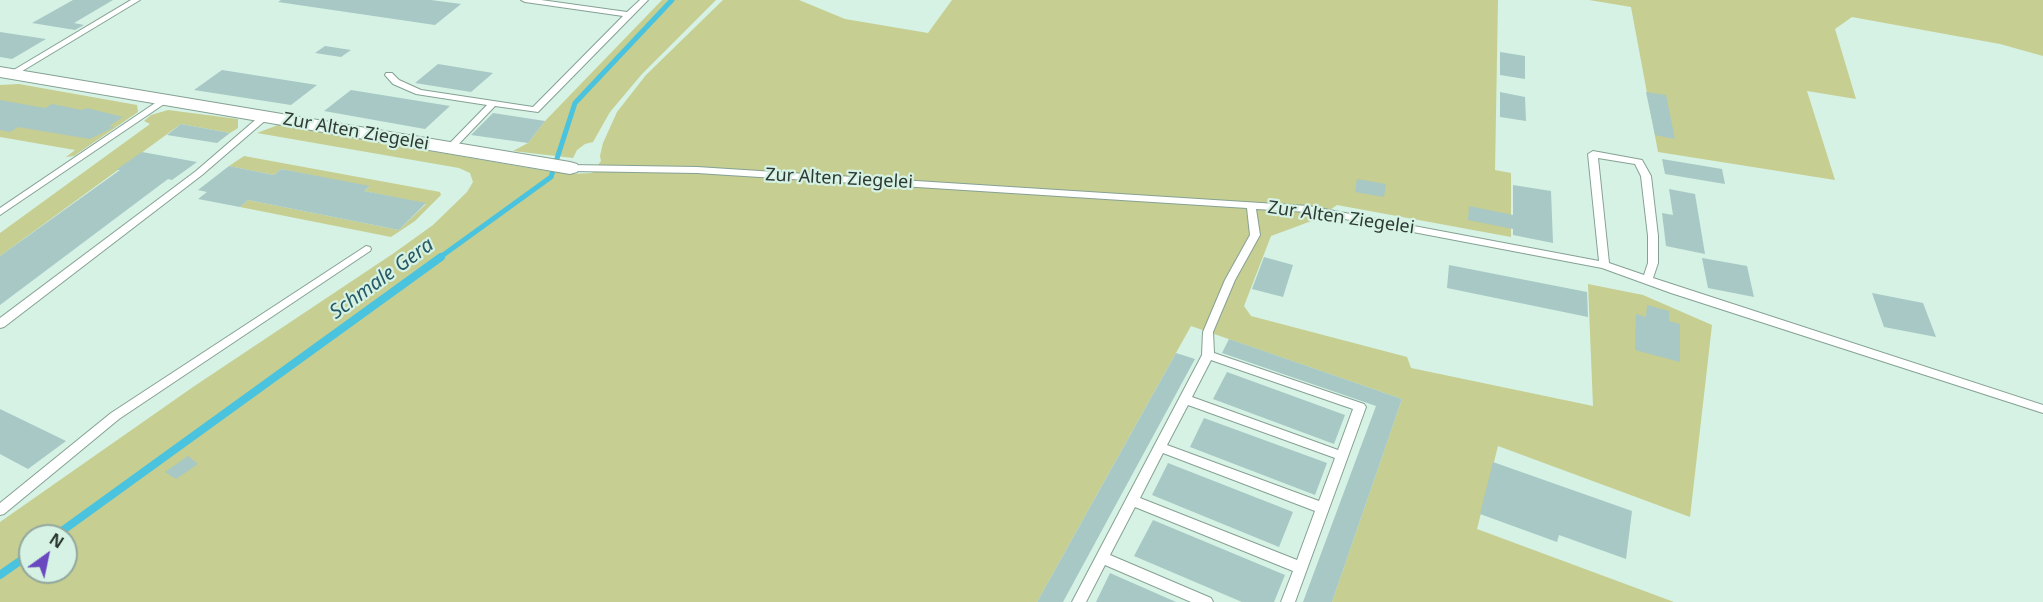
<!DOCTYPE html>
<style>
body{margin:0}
#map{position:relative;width:2043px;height:602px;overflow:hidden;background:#d5f2e4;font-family:"Noto Sans",sans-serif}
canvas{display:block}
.north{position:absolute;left:18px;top:524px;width:60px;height:60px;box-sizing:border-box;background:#d5f2e4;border:2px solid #92a89e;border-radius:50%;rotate:33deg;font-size:16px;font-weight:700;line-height:24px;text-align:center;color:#2e3934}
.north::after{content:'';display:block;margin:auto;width:21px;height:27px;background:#6a48c0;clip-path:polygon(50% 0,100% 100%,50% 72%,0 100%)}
</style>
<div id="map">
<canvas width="2043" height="602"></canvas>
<div class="north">N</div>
</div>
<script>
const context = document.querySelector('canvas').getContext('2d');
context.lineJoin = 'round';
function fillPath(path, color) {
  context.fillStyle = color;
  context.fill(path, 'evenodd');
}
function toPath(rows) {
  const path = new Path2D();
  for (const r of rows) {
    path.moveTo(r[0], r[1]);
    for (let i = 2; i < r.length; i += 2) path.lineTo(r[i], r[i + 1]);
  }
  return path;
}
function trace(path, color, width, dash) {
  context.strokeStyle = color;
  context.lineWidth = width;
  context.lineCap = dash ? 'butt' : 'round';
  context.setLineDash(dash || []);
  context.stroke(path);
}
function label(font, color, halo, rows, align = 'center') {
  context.font = font + ' "Noto Sans",sans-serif';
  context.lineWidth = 4.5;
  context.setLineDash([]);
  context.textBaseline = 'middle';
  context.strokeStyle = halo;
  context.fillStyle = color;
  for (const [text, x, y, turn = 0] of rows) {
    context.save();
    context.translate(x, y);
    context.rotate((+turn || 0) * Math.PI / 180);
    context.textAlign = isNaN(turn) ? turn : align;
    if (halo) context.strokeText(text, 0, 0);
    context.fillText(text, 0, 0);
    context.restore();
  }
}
fillPath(toPath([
 [662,0,716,0,642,74,610,112,593,142,585,144,577,150,573,158,513,151,528,143,545,121],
 [723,0,799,0,845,19,928,33,952,0,1498,0,1495,170,1511,173,1511,237,1337,205,1317,219,1271,236,1244,306,1251,316,1407,357,1411,368,1593,406,1588,284,1643,295,1712,325,1690,517,1498,446,1477,529,1674,602,1332,602,1402,399,1191,326,1037,602,0,602,0,522,193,387,394,253,433,225,467,192,473,182,470,173,459,168,257,133,278,125,541,170,569,174,592,173,601,161,600,156,603,143,617,112,646,75],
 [30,536,66,536,66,572,30,572],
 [1589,0,2043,0,2043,56,2000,44,1852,17,1835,29,1856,99,1807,91,1835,180,1658,152,1631,7],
 [19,84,137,105,138,112,74,156,66,157,75,150,0,137,0,85],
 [168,110,238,119,238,128,230,133,181,124,0,256,0,233,150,124,144,121,151,115],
 [244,156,440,192,441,195,415,221,391,237,240,207,248,200,399,230,426,204,364,191,369,187,281,169,274,175,229,166]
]), '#c7ce91');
trace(toPath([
 [439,258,551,177,575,103,672,0]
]), '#49c3de', 5);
trace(toPath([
 [55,536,441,257],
 [0,575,30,554]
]), '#49c3de', 8);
fillPath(toPath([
 [73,0,113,0,74,23,84,25,75,30,32,23],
 [281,0,431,0,461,4,435,25,278,2],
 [0,32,46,39,12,59,0,57],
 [325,46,351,50,341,57,315,53],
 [1500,52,1525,56,1525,79,1500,75],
 [438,64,493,73,471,92,415,83],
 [222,70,317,85,291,105,194,90],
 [351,90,450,106,425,129,324,111],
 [1500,92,1525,97,1526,121,1500,117],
 [1646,92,1666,95,1675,139,1655,135],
 [0,100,45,108,52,104,82,110,87,108,123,117,109,126,114,127,90,139,18,127,10,132,0,130],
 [493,113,545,121,528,143,471,135],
 [181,124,230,133,217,143,167,135],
 [142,152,197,162,172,180,168,179,0,305,0,256,120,170,116,170],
 [1662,159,1722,169,1725,184,1665,174],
 [229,166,274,175,281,169,370,186,364,191,426,203,399,230,248,200,240,207,198,199,207,192,198,190],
 [1357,179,1386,184,1384,197,1355,192],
 [1513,185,1551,191,1553,243,1513,235,1513,229,1468,220,1469,206,1513,215],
 [1669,189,1695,194,1705,254,1666,246,1662,213,1673,215],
 [1264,257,1293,265,1283,297,1252,289],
 [1702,258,1747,266,1754,297,1708,288],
 [1449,265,1587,292,1588,317,1447,288],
 [1872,293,1923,303,1936,337,1884,327],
 [1647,305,1669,311,1669,321,1680,324,1680,362,1635,350,1636,314,1646,317],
 [1229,339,1402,399,1332,602,1303,602,1376,406,1222,353],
 [1176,353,1195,359,1063,602,1037,602],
 [1227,372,1345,415,1334,444,1213,399],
 [0,409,66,441,28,469,0,454],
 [1204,418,1327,463,1315,495,1190,447],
 [188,456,198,464,176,479,165,472],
 [1493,462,1632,511,1626,559,1559,535,1557,542,1480,514],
 [1168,463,1293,512,1279,547,1152,495],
 [1153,520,1285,575,1274,602,1242,602,1134,556],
 [1110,573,1176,602,1096,602]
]), '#a7c8c5');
const lane = toPath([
 [131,0,140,0,14,76,11,76,7,74,131,0],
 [521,0,541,0,627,12,640,0,648,0,538,112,495,106,453,150,447,150,446,148,447,146,487,105,416,94,393,84,385,75,386,73,392,73,399,80,421,90,533,107,623,16,525,2,521,0],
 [164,97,167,98,167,102,0,215,0,208,164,97],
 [264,114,268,117,267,119,202,175,4,327,0,328,0,318,196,171,261,115,264,114],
 [1593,151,1642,160,1651,176,1658,236,1658,263,1653,278,2043,405,2043,413,1671,293,1602,268,1308,212,1256,209,1260,235,1235,280,1213,332,1214,353,1364,404,1366,407,1295,602,1281,602,1293,571,1135,507,1110,555,1211,598,1213,602,1191,602,1105,565,1086,602,1072,602,1202,355,1203,332,1225,280,1250,235,1247,208,697,173,570,171,565,168,570,165,697,167,1308,206,1599,261,1588,154,1593,151],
 [1598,158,1635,164,1641,176,1648,236,1648,263,1644,275,1609,263,1598,158],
 [1211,360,1353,409,1338,450,1192,397,1211,360],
 [1188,405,1335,458,1319,501,1167,445,1188,405],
 [1163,453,1315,511,1297,560,1140,498,1163,453],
 [366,246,370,247,371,249,370,251,119,419,4,514,0,515,0,503,111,413,366,246]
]);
const street = toPath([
 [0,67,570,162,577,164,580,168,577,172,570,174,0,77,0,67]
]);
trace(lane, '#85a194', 2);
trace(street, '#85a194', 2);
fillPath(lane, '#fff');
fillPath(street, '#fff');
label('18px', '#2e3934', '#d5f2e4', [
 ["Zur Alten Ziegelei",356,132,10],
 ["Zur Alten Ziegelei",839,179,3],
 ["Zur Alten Ziegelei",1341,218,8]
]);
label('italic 20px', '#275965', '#d5f2e4', [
 ["Schmale Gera",382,279,-36]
]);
</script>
